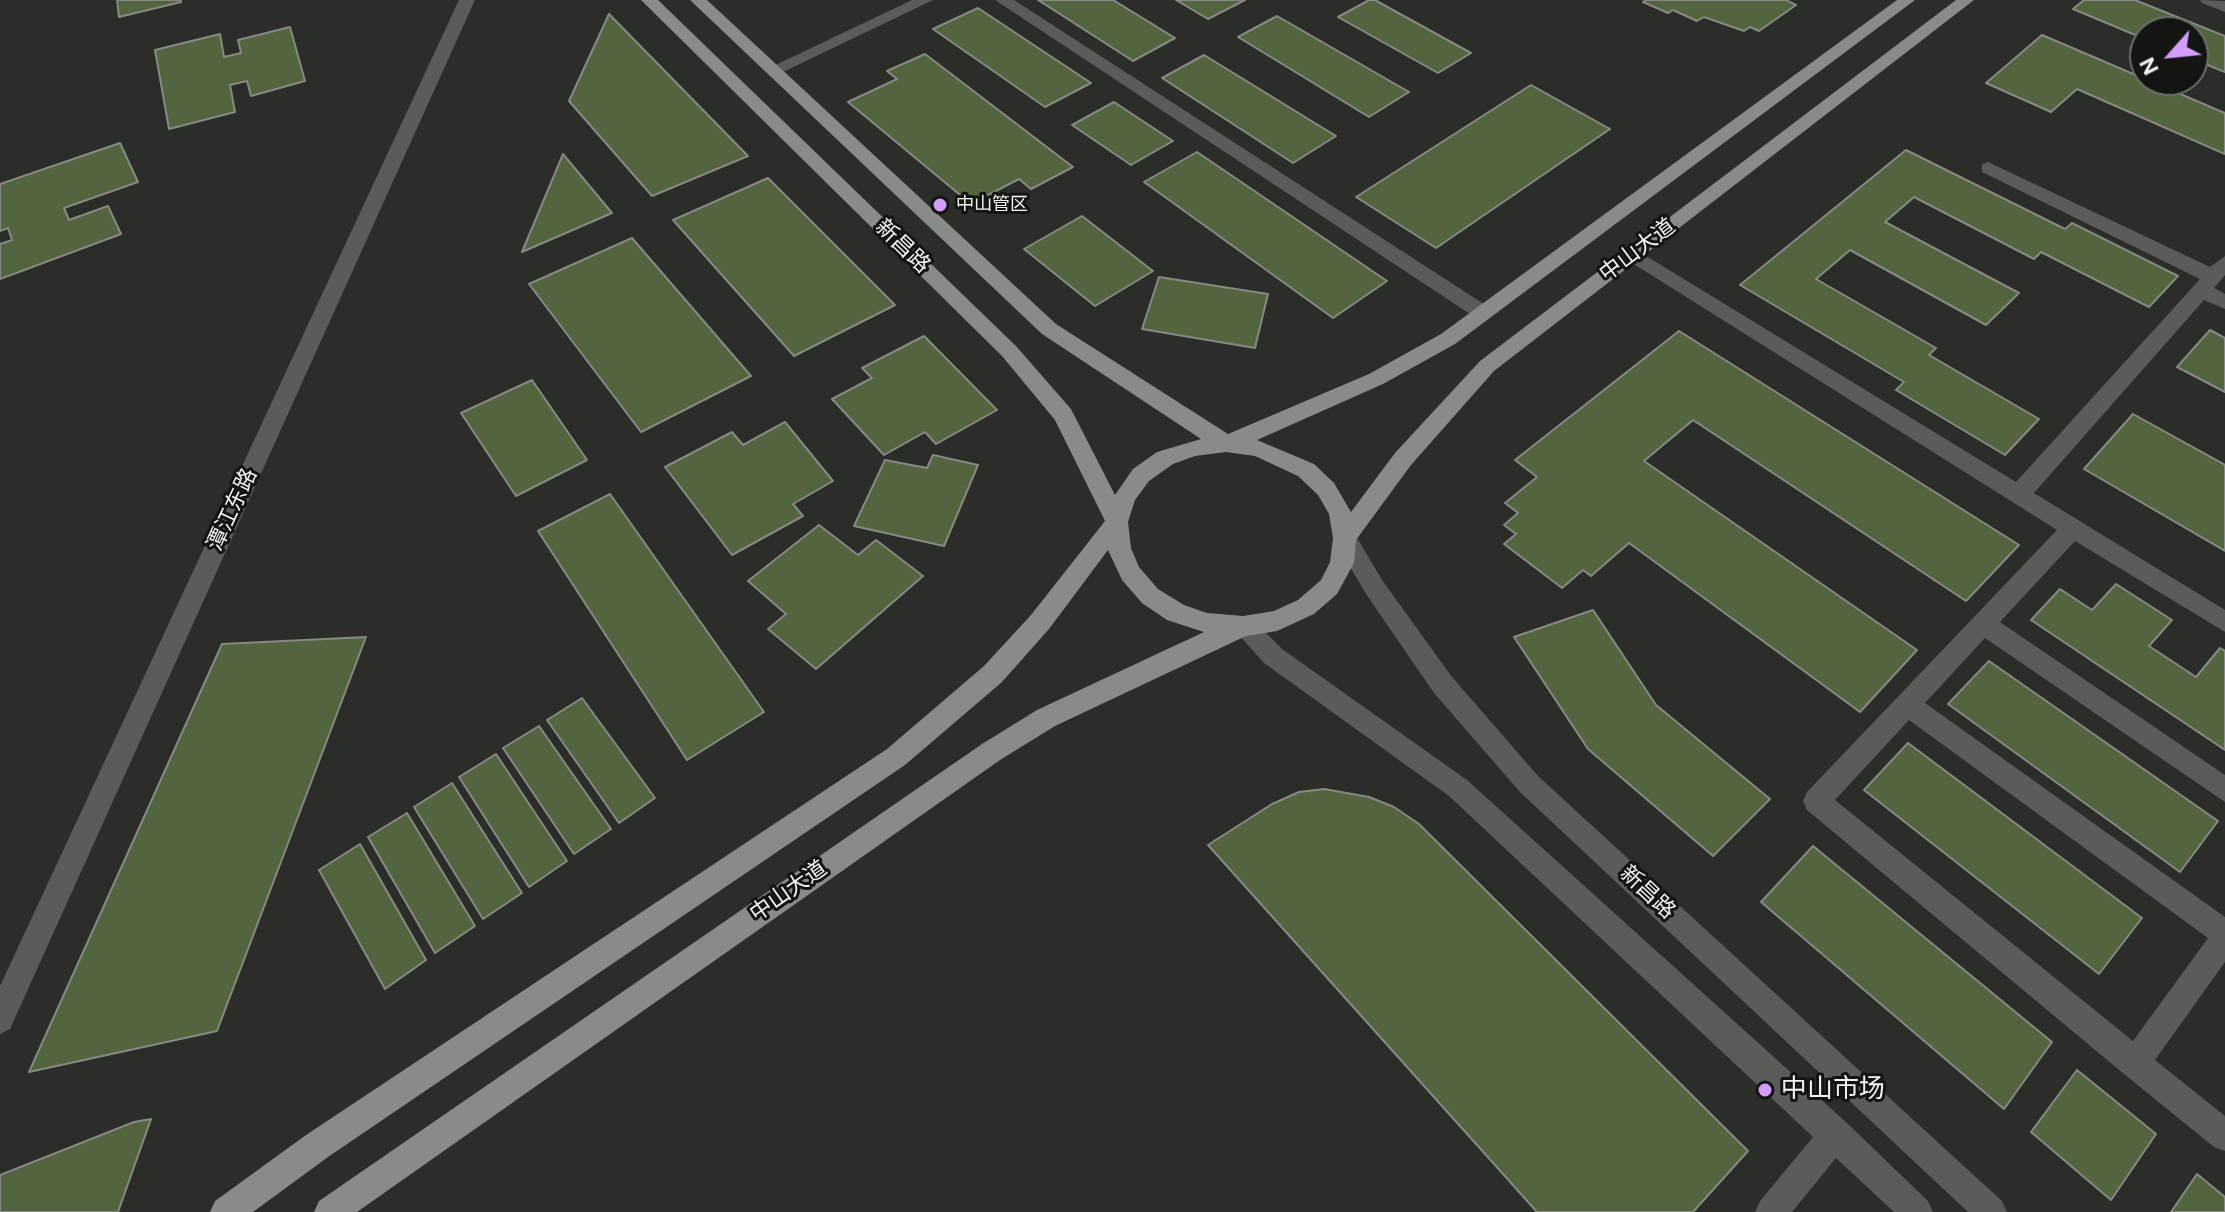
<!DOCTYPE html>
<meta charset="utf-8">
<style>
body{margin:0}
#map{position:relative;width:2225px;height:1212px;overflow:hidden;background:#2a2d28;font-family:"DM Sans",sans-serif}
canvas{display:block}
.north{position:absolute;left:2129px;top:16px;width:80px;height:80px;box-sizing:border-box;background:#131512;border:2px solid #6c6e6b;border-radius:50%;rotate:243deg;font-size:22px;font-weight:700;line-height:32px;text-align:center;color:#f1f3f0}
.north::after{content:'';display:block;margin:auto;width:28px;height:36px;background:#d49cfb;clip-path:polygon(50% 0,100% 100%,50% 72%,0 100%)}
</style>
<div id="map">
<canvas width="2225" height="1212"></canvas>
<div class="north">N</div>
</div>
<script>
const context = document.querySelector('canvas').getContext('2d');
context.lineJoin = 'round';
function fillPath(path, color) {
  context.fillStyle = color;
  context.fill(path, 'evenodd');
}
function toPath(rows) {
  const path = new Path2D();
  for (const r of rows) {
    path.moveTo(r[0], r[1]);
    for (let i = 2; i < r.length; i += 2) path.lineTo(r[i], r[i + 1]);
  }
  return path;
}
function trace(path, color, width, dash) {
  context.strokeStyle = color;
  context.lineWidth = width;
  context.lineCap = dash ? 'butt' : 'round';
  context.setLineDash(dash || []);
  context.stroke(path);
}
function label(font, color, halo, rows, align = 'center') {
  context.font = font + ' "DM Sans","Noto Sans SC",sans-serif';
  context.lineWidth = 6;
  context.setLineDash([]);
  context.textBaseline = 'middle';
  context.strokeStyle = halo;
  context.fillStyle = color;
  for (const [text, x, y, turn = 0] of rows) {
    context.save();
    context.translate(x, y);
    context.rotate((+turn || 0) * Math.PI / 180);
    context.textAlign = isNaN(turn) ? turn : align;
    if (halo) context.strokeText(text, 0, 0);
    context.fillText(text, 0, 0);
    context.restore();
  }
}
const building = toPath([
 [117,0,181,0,181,2,119,17,117,0],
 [1038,0,1113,0,1175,38,1133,61,1038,0],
 [1176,0,1245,0,1208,19,1176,0],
 [1369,0,1375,0,1471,53,1438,73,1338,17,1369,0],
 [1646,0,1786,0,1796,5,1759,31,1750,27,1744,31,1704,17,1697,21,1673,10,1668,13,1643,2,1646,0],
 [2084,0,2135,0,2225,36,2225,72,2193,59,2193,32,2145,32,2145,39,2073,9,2084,0],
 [978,8,1091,83,1045,107,933,29,978,8],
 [609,14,748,156,652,196,569,101,609,14],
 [1277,16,1409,92,1369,117,1238,37,1277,16],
 [290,27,305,81,251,96,247,81,230,85,235,112,169,129,155,50,220,34,224,57,241,53,238,40,290,27],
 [2042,35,2225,113,2225,154,2077,89,2051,112,1986,83,2042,35],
 [925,54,1073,167,1031,189,1019,179,971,204,848,102,897,79,887,71,925,54],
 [1204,55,1336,136,1293,163,1162,78,1204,55],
 [1531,85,1610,129,1436,248,1356,197,1531,85],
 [1114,102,1173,141,1131,165,1072,125,1114,102],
 [120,143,138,182,64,208,69,220,108,206,121,234,0,279,0,244,12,240,8,228,0,231,0,184,120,143],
 [1906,150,2065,229,2072,223,2178,276,2149,307,2041,252,2034,259,1914,197,1885,222,2019,293,1986,325,1850,250,1816,279,1936,348,1929,355,2039,419,2005,455,1896,390,1904,382,1740,285,1906,150],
 [1197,152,1387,281,1333,318,1144,182,1197,152],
 [563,154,612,213,522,252,563,154],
 [768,178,895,305,794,356,673,220,768,178],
 [1082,216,1153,271,1095,306,1024,249,1082,216],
 [632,238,751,376,641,432,529,284,632,238],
 [1159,277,1268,294,1255,348,1142,329,1159,277],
 [2210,330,2225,338,2225,392,2177,367,2210,330],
 [1679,331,2019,545,1966,601,1693,420,1644,461,1917,650,1860,712,1629,543,1591,576,1583,570,1562,588,1504,544,1516,534,1504,525,1518,513,1505,503,1537,477,1515,460,1679,331],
 [924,336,997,410,936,444,925,432,884,455,832,399,872,378,862,368,924,336],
 [532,380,587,460,516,496,461,413,532,380],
 [2133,414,2225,465,2225,551,2084,469,2133,414],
 [785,422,833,481,793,504,803,516,732,555,665,467,732,432,743,445,785,422],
 [933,455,978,465,944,546,854,526,885,460,927,468,933,455],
 [610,494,764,712,687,760,538,531,610,494],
 [819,525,858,555,876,540,923,576,816,669,768,629,786,614,748,581,819,525],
 [2116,584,2172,620,2149,646,2196,677,2220,648,2225,651,2225,750,2031,620,2060,589,2092,610,2116,584],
 [1593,610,1656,705,1770,799,1713,856,1588,749,1514,637,1593,610],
 [366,637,217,1031,29,1072,222,644,366,637],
 [1989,661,2218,821,2180,872,1948,704,1989,661],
 [582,698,655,798,619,823,547,720,582,698],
 [539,726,611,829,574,854,503,748,539,726],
 [1908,743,2142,918,2099,974,1864,790,1908,743],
 [496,754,567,861,529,887,459,777,496,754],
 [452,783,522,893,483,919,414,807,452,783],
 [1324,789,1369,797,1394,807,1419,824,1748,1151,1693,1212,1537,1212,1208,845,1272,804,1299,792,1324,789],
 [407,813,475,926,435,953,368,837,407,813],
 [360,844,426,960,385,989,319,870,360,844],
 [1813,846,2052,1042,2004,1109,1761,902,1813,846],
 [2077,1070,2156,1134,2111,1200,2031,1132,2077,1070],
 [151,1119,118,1212,0,1212,0,1175,134,1122,151,1119],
 [2197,1174,2225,1197,2225,1212,2171,1212,2197,1174]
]);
fillPath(building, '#52653f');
trace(building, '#868984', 2);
fillPath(toPath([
 [459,0,475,0,10,1029,0,1034,0,986,459,0],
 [912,0,933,0,779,74,773,75,765,70,912,0],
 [995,0,1014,0,1490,308,1493,313,1490,318,1476,318,995,0],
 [2200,0,2225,1,2225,12,2202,3,2200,0],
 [1988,162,2210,267,2225,256,2225,275,2214,288,2225,294,2225,309,2204,300,2034,493,2225,610,2225,632,2075,541,2000,622,2225,775,2225,802,1985,638,1925,703,2225,917,2225,962,2155,1060,2225,1116,2225,1151,2214,1147,2124,1074,1807,810,1803,801,1807,792,2057,530,1621,256,1624,251,1638,251,2016,482,2200,279,1982,172,1982,164,1988,162],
 [1909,720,2208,938,2133,1041,1835,800,1909,720],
 [1345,529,1353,531,1382,580,1452,677,1538,776,2002,1201,2007,1212,1968,1212,1520,792,1434,693,1366,594,1333,538,1337,531,1345,529],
 [1243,616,1252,619,1282,649,1467,780,1847,1123,1928,1201,1933,1212,1894,1212,1836,1158,1792,1212,1755,1212,1760,1201,1813,1137,1449,796,1264,663,1231,626,1234,619,1243,616]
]), '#5b5c5a');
fillPath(toPath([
 [641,0,658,0,1016,346,1071,409,1115,495,1133,469,1157,452,1201,439,1042,334,690,0,707,0,1056,324,1228,434,1369,374,1441,334,1897,0,1915,0,1455,344,1383,384,1257,440,1314,464,1334,483,1351,512,1395,453,1480,361,1956,0,1974,0,1494,371,1411,465,1356,540,1354,563,1337,594,1314,614,1277,631,1246,636,1055,726,1000,760,357,1212,314,1212,319,1201,982,744,1037,710,1204,632,1167,620,1142,603,1122,580,1108,550,1049,629,1002,682,905,765,328,1157,253,1212,210,1212,215,1201,306,1135,887,749,984,666,1031,615,1105,521,1055,420,1002,356,641,0],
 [1226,452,1255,456,1298,476,1318,495,1329,514,1333,538,1330,562,1321,580,1298,600,1274,611,1243,616,1207,613,1184,605,1158,589,1139,567,1131,548,1128,522,1135,500,1149,481,1173,464,1195,456,1226,452]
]), '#898b87');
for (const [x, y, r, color] of [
 [940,205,8,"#d49cfb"],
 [1765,1090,8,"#d49cfb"]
]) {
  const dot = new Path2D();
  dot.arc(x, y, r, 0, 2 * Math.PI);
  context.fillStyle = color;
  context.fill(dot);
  trace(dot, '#131512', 3);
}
label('18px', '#f1f3f0', '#131512', [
 ["中山管区",956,205]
], 'left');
label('22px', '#f1f3f0', '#131512', [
 ["新昌路",902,247,44],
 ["中山大道",1638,251,-37],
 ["潭江东路",233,510,-65],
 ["中山大道",789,892,-35],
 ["新昌路",1647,893,43]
]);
label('26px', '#f1f3f0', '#131512', [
 ["中山市场",1781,1090]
], 'left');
</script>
